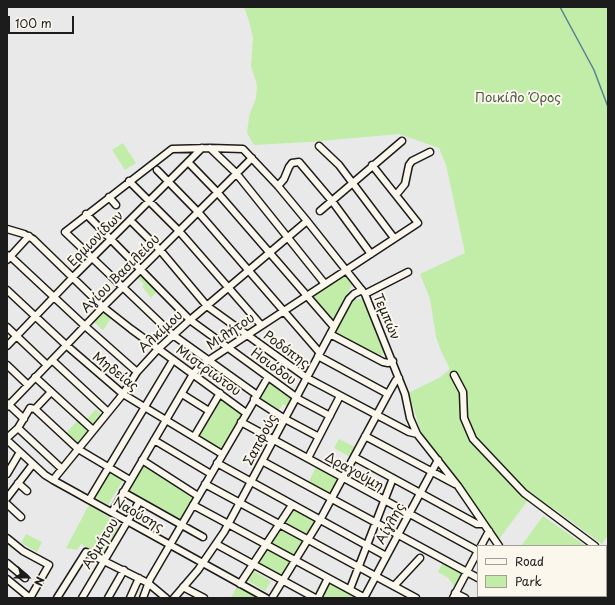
<!DOCTYPE html>
<meta charset="utf-8">
<style>
body{margin:0}
#map{position:relative;width:615px;height:605px;overflow:hidden;background:#eae9ea;font-family:"Playpen Sans",sans-serif}
canvas{display:block}
.frame{position:absolute;inset:0;border:8px solid #1c1c1c;pointer-events:none}
.legend{position:absolute;left:477px;top:545px;width:130px;height:52px;box-sizing:border-box;background:#fbf7ec;border:1px solid #a29f99;margin:0;padding:5px 7px;list-style:none;font-size:12px;color:#1c1c1c}
.legend li{display:flex;align-items:center;gap:8px;height:20px}
.legend b{width:20px;border:1px solid #a29f99}
.north{position:absolute;left:8px;top:557px;width:40px;height:40px;-webkit-text-stroke:3px #fbf7ec;paint-order:stroke;rotate:111deg;font-size:11px;font-weight:700;line-height:16px;text-align:center;color:#1c1c1c}
.north::after{content:'';display:block;margin:auto;width:14px;height:18px;background:#1c1c1c;clip-path:polygon(50% 0,100% 100%,50% 72%,0 100%)}
.scale{position:absolute;left:8px;top:16px;width:66px;height:18px;box-sizing:border-box;border:2px solid #1c1c1c;border-top:0;padding-left:5px;font-size:12px;line-height:14px;white-space:nowrap;color:#1c1c1c;-webkit-text-stroke:3px #fbf7ec;paint-order:stroke}
</style>
<div id="map">
<canvas width="615" height="605"></canvas>
<div class="frame"></div>
<ul class="legend">
<li><b style="height:5px;background:#fbf7ec"></b>Road</li>
<li><b style="height:11px;background:#c1eda9"></b>Park</li>
</ul>
<div class="north">N</div>
<div class="scale">100 m</div>
</div>
<script>
const context = document.querySelector('canvas').getContext('2d');
context.lineJoin = 'round';
function fillPath(path, color) {
  context.fillStyle = color;
  context.fill(path, 'evenodd');
}
function toPath(rows) {
  const path = new Path2D();
  for (const r of rows) {
    path.moveTo(r[0], r[1]);
    for (let i = 2; i < r.length; i += 2) path.lineTo(r[i], r[i + 1]);
  }
  return path;
}
function trace(path, color, width, dash) {
  context.strokeStyle = color;
  context.lineWidth = width;
  context.lineCap = dash ? 'butt' : 'round';
  context.setLineDash(dash || []);
  context.stroke(path);
}
function label(font, color, halo, rows, align = 'center') {
  context.font = font + ' "Playpen Sans",sans-serif';
  context.lineWidth = 4;
  context.setLineDash([]);
  context.textBaseline = 'middle';
  context.strokeStyle = halo;
  context.fillStyle = color;
  for (const [text, x, y, turn = 0] of rows) {
    context.save();
    context.translate(x, y);
    context.rotate((+turn || 0) * Math.PI / 180);
    context.textAlign = isNaN(turn) ? turn : align;
    if (halo) context.strokeText(text, 0, 0);
    context.fillText(text, 0, 0);
    context.restore();
  }
}
fillPath(toPath([
 [244,7,608,7,608,535,602,544,553,508,552,509,532,495,499,539,423,437,408,393,439,378,450,369,441,351,436,337,430,299,420,274,465,253,446,165,439,148,399,134,309,142,254,145,247,133,249,116,256,98,257,85,251,66,253,38,249,21],
 [123,143,136,163,125,170,112,150],
 [141,272,159,289,151,298,142,286,144,284,136,277],
 [344,275,352,285,333,321,312,297],
 [363,298,384,353,380,356,335,332,351,301],
 [103,310,112,317,103,330,93,321],
 [270,380,293,397,288,407,283,404,279,410,259,398],
 [221,397,243,412,221,450,197,436],
 [96,409,100,413,101,416,92,426,86,420],
 [78,420,90,430,77,445,65,434],
 [339,439,355,447,350,457,334,448],
 [143,464,193,498,180,520,127,491],
 [316,467,338,479,330,494,308,483],
 [108,472,123,480,108,505,94,496],
 [89,505,117,522,116,524,122,527,104,557,81,544,77,550,66,548],
 [293,508,315,521,306,536,283,524],
 [543,516,586,546,521,546],
 [280,529,303,541,294,556,271,544],
 [26,534,42,542,37,552,21,543],
 [268,548,291,560,281,577,257,564],
 [443,562,463,573,454,589,453,584,448,578,438,572],
 [254,571,271,581,265,591,248,581],
 [329,582,358,598,321,598],
 [237,586,260,598,231,598]
]), '#c1eda9');
trace(toPath([
 [560,7,594,70,608,107]
]), '#56828f', 1.5);
const minor = toPath([
 [319,146,339,165,394,238],
 [210,148,236,173,325,284],
 [188,162,217,192,334,327],
 [157,170,198,212,320,353],
 [129,181,179,231,261,325],
 [278,186,284,179,289,167,292,163,299,162,332,201,371,254],
 [396,195,405,184,409,165,412,161,430,152],
 [109,197,116,205],
 [320,211,402,141],
 [86,214,190,320,300,400,330,416],
 [130,220,160,250,207,306,307,378,409,432,417,434],
 [7,229,24,234,33,239,103,307,131,329,246,413],
 [7,255,10,256,85,326,137,372],
 [7,260,29,236],
 [7,290,66,345,123,394,222,454],
 [365,294,408,272],
 [7,327,47,365],
 [330,334,383,362,388,363,393,361],
 [7,346,73,277,202,148],
 [318,356,388,394],
 [52,360,108,412],
 [7,365,28,385],
 [454,375,463,392,464,418,473,439,524,493,595,546],
 [35,377,93,430],
 [182,394,209,411],
 [257,395,173,335,65,232,172,149,210,148,243,149,278,186,307,221,365,294,405,394,410,418,417,434,458,486,499,546],
 [254,399,285,419,319,437],
 [7,403,24,419],
 [7,407,103,307,252,158],
 [35,409,78,449,130,480],
 [241,422,478,551],
 [18,428,62,469],
 [365,436,455,484],
 [194,437,220,393],
 [7,438,18,428,30,408,35,409,51,392],
 [7,440,45,475,53,480,266,598],
 [154,440,211,474],
 [354,457,477,524,484,524],
 [308,458,340,396],
 [142,460,198,496],
 [262,461,478,578],
 [217,463,386,556],
 [7,474,20,452],
 [53,480,123,394,137,372,158,349,190,320,307,221],
 [18,483,27,491],
 [205,484,416,598],
 [123,492,203,537],
 [7,498,33,464],
 [89,500,173,360],
 [7,504,21,517],
 [193,505,365,598],
 [112,512,193,374,200,366,418,223,372,165],
 [7,538,23,551,49,565,30,598],
 [216,544,315,598],
 [481,546,489,531],
 [7,563,25,578],
 [606,567,608,576],
 [7,579,30,598],
 [240,584,292,505],
 [394,586,420,558],
 [183,587,204,598],
 [350,589,393,478],
 [455,593,465,598],
 [511,596,514,598],
 [519,596,519,598],
 [57,598,86,552,148,583,166,598],
 [82,598,139,502],
 [108,598,124,570],
 [130,598,139,578],
 [143,598,150,579,268,377],
 [174,598,198,570,224,532,349,299,354,294,362,290],
 [272,598,320,520,388,394,396,380,399,378],
 [318,598,328,578],
 [364,598,438,460],
 [453,598,478,551],
 [581,598,583,596]
]);
trace(minor, '#1c1c1c', 9);
trace(minor, '#fbf7ec', 6);
label('13px', '#4e5b46', '#fbf7ec', [
 ["Ποικίλο Όρος",518,98]
]);
label('13px', '#1c1c1c', '#fbf7ec', [
 ["Ερμιονίδων",96,239,-45],
 ["Αγίου Βασιλείου",121,274,-45],
 ["Τεμπών",386,317,67],
 ["Αλκίμου",161,332,-43],
 ["Μιλήτου",231,332,-34],
 ["Ροδόπης",286,350,36],
 ["Ησιόδου",273,367,36],
 ["Μιστριώτου",208,371,36],
 ["Μηδείας",115,372,38],
 ["Σαπφούς",261,440,-62],
 ["Δραγούμη",354,472,29],
 ["Ναούσης",138,515,30],
 ["Αίγλης",391,524,-61],
 ["Αδμήτου",101,544,-59]
]);
</script>
